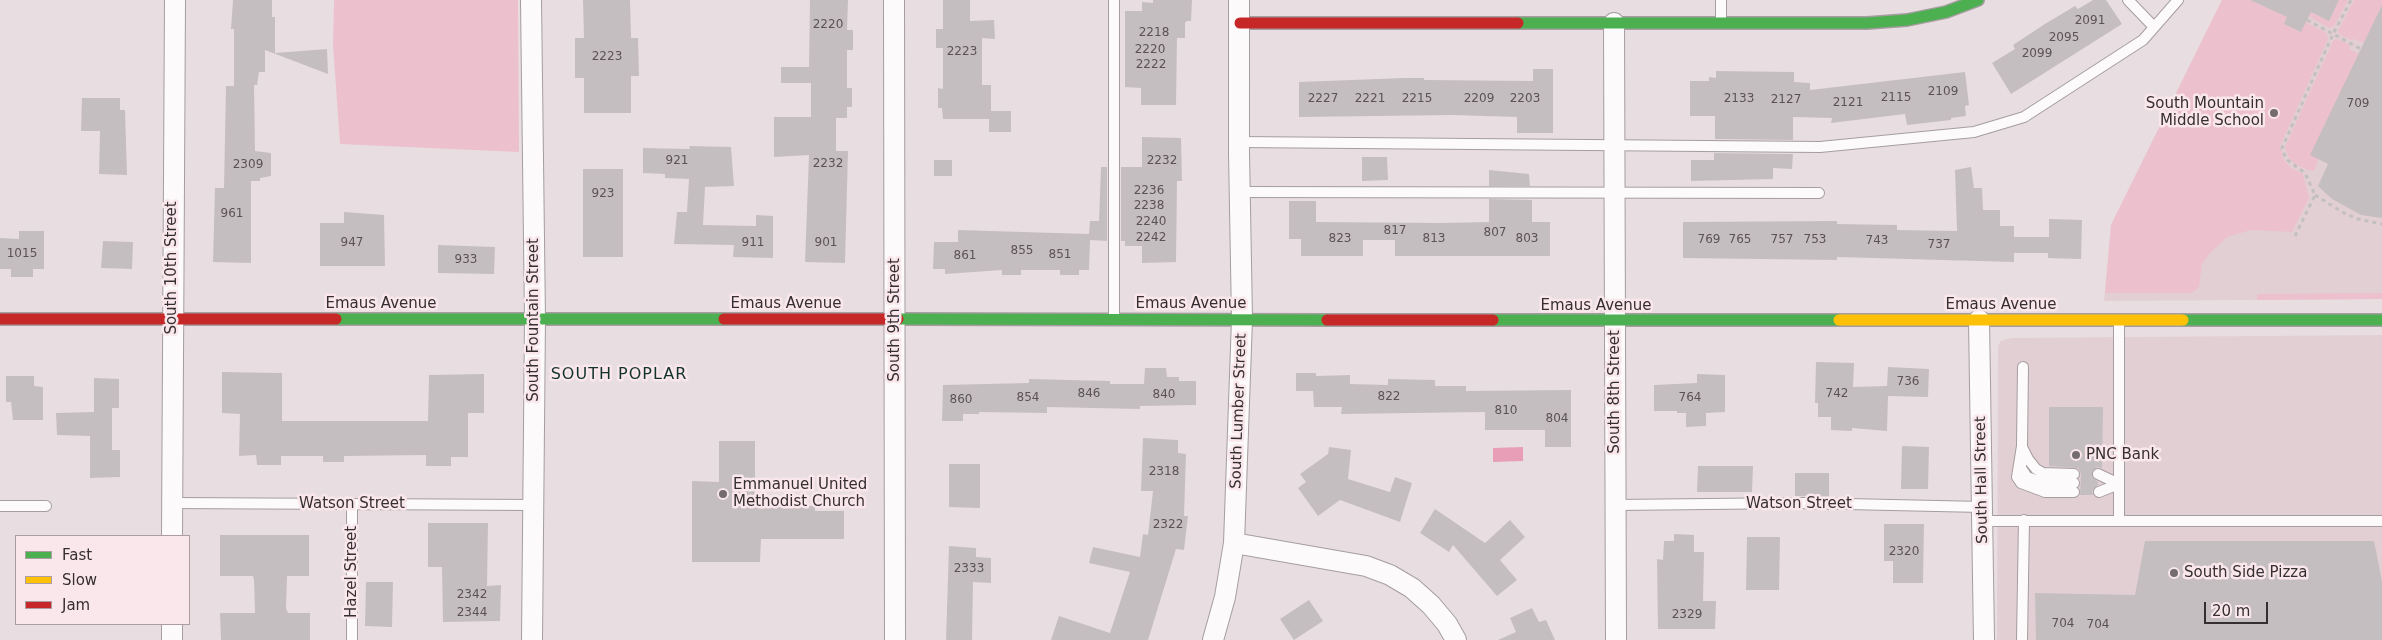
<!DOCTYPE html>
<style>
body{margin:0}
#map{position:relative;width:2382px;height:640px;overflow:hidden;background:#e8dee1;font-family:"DejaVu Sans",sans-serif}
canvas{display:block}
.legend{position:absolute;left:15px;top:535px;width:175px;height:90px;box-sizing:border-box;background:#f9e7ec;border:1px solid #ab9da1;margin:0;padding:6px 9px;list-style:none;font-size:15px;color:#362f31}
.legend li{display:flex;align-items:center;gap:10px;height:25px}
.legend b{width:25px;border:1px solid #ab9da1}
.scale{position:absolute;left:2204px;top:602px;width:64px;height:22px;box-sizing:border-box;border:2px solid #362f31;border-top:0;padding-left:6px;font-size:15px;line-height:18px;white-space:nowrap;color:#362f31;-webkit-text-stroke:4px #f9e7ec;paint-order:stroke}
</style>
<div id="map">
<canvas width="2382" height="640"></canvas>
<ul class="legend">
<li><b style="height:6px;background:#4caf50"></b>Fast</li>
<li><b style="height:6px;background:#ffc107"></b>Slow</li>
<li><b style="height:6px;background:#c62828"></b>Jam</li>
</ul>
<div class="scale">20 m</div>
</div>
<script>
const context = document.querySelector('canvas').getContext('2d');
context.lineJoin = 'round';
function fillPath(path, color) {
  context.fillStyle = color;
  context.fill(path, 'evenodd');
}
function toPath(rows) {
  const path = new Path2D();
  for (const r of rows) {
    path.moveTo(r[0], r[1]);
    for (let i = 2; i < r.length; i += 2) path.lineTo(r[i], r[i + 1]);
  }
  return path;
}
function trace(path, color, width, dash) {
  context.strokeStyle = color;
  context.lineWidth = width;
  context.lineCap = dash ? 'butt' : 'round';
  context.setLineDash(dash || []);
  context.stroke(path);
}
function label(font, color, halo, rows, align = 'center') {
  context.font = font + ' "DejaVu Sans",sans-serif';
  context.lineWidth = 5;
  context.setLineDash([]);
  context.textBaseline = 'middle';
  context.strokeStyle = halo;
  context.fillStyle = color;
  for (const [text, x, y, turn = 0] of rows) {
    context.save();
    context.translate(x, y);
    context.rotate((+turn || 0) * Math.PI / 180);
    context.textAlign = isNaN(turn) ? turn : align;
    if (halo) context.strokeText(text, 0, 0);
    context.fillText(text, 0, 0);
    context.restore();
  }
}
fillPath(toPath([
 [2222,0,2382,0,2382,299,2104,301,2111,225],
 [2382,335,2382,640,1997,640,1998,346,2001,341,2011,338]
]), '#e2cfd4');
fillPath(toPath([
 [334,0,518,0,519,152,340,144,333,45],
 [2222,0,2250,0,2287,17,2284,24,2300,32,2306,22,2326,33,2328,39,2280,146,2284,160,2290,167,2303,174,2309,198,2292,232,2251,230,2227,237,2209,254,2202,264,2199,287,2192,293,2105,293,2111,225],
 [2339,0,2348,0,2334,26,2329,28,2309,16,2311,12,2329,21],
 [2354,0,2382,0,2382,5,2364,43,2354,39,2351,40,2339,34,2338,31],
 [2337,39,2350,45,2349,49,2359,54,2314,171,2308,170,2295,164,2289,158,2285,147,2333,41],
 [2382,293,2382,299,2257,300,2257,294]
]), '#edc0ce');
fillPath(toPath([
 [1523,447,1523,461,1493,462,1493,448]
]), '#e79eb6');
fillPath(toPath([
 [233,0,272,0,272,17,275,17,275,53,327,49,328,74,265,50,265,72,259,72,257,85,254,85,255,151,271,153,271,176,260,178,260,181,251,181,251,263,213,262,215,188,224,188,226,86,234,86,234,29,231,29],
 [583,0,630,0,631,38,638,38,639,76,631,76,631,113,584,113,584,78,575,78,575,38,584,38],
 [810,0,848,0,847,30,853,30,853,50,847,50,847,88,852,88,852,107,847,107,847,118,836,118,836,151,848,151,845,263,805,262,809,155,774,157,774,117,811,117,811,83,781,83,781,67,809,67],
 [943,0,970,0,970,21,994,20,995,39,982,38,982,85,991,85,991,111,1011,111,1011,132,989,132,989,119,943,119,942,108,938,108,938,88,943,89,943,48,936,48,936,29,943,29],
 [1153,0,1192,0,1191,21,1187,21,1185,23,1185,38,1177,38,1176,105,1141,105,1141,88,1125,87,1125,11,1142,11,1142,2,1153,3],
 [2093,0,2106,0,2122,24,2011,94,1992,63,2015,49,2013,45,2045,24,2075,6,2078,9],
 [2250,0,2339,0,2329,21,2311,12,2301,32,2284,24,2287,17],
 [2382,5,2382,218,2361,215,2332,199,2318,186,2328,164,2310,155],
 [1533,69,1553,69,1553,133,1517,133,1517,117,1453,115,1299,117,1299,82,1404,78,1424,78,1424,80,1533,81],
 [1716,71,1794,72,1794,82,1810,83,1810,90,1965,72,1969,105,1965,106,1966,116,1951,118,1951,120,1907,125,1905,114,1831,123,1832,118,1793,117,1793,140,1715,139,1715,116,1690,116,1690,81,1709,81,1709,77,1716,78],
 [82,98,120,98,120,110,125,110,127,175,99,174,100,131,81,131],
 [1142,137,1181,138,1182,181,1177,181,1176,262,1142,263,1142,246,1125,246,1125,241,1121,241,1121,167,1142,167],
 [689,146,731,147,734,186,705,187,703,225,756,226,756,215,773,216,773,258,733,257,734,245,674,244,677,212,687,212,689,179,665,178,665,174,643,173,643,148,690,149],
 [1714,153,1793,154,1792,169,1773,168,1773,179,1691,181,1691,160,1714,160],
 [1362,157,1387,157,1388,180,1362,181],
 [934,160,952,160,952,176,934,176],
 [1101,167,1107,167,1107,241,1090,240,1089,270,1079,270,1079,275,1060,275,1060,270,1021,270,1021,275,1002,275,1002,270,945,274,945,269,933,269,934,242,958,242,958,230,1089,234,1090,221,1099,221],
 [1971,167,1974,188,1982,188,1983,210,2000,210,2000,226,2014,226,2014,237,2049,237,2049,219,2082,220,2081,259,2048,258,2048,253,2014,253,2014,262,1837,257,1837,260,1683,258,1683,222,1837,221,1837,224,1897,225,1897,230,1957,231,1955,170],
 [583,169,623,169,623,257,583,257],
 [1489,170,1529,174,1530,186,1489,186],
 [1489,199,1532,200,1532,222,1550,222,1550,256,1395,256,1395,240,1363,240,1363,256,1301,256,1301,239,1289,239,1289,201,1316,201,1316,222,1442,223,1489,222],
 [344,212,384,215,385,266,320,266,320,223,344,223],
 [19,231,44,231,44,269,33,269,33,277,11,277,11,269,0,269,0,238,19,239],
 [103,241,133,242,132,269,101,268],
 [438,245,495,247,494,274,438,273],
 [1816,362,1854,363,1853,387,1887,386,1888,367,1929,369,1928,397,1888,396,1887,431,1852,428,1852,431,1831,430,1831,417,1818,417,1818,403,1815,403],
 [1145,368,1166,368,1167,377,1179,377,1179,381,1196,381,1196,405,1140,406,1140,409,1047,407,1047,413,979,412,979,414,963,414,963,421,942,421,943,385,1029,383,1029,379,1110,381,1110,384,1144,384],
 [222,372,282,373,282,421,428,421,429,375,484,374,484,413,468,413,468,457,451,457,451,466,426,466,426,455,344,456,344,462,323,462,323,456,281,456,281,465,257,465,256,455,239,456,240,414,222,413],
 [1296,373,1316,373,1316,376,1350,375,1350,384,1388,385,1388,379,1435,380,1435,386,1466,386,1466,391,1571,390,1571,447,1545,447,1545,430,1485,430,1485,412,1341,414,1342,407,1314,407,1313,391,1296,391],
 [1697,374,1725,375,1725,412,1706,413,1706,426,1686,427,1686,413,1677,413,1677,411,1654,411,1654,385,1697,383],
 [6,376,34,376,34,386,43,387,43,420,13,420,11,402,6,402],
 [94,378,119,379,119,408,112,408,112,450,120,450,120,477,90,478,90,436,57,435,56,413,94,412],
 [2049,407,2103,407,2102,468,2097,467,2092,472,2092,477,2098,482,2098,485,2092,491,2093,495,2080,495,2081,474,2078,468,2049,466],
 [1143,438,1178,440,1178,453,1186,454,1184,516,1188,516,1184,550,1176,549,1148,640,1051,640,1059,616,1110,633,1130,572,1089,563,1093,547,1140,557,1143,534,1148,535,1153,491,1141,491],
 [719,441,755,441,755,505,815,506,815,511,844,511,844,539,761,539,760,562,692,562,692,481,719,482],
 [1902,446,1929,447,1928,489,1901,489],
 [1329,447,1351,450,1348,479,1390,492,1395,477,1412,483,1400,522,1340,500,1318,516,1298,488,1306,482,1300,474,1328,454],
 [949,464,980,464,980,508,949,507],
 [1698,466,1753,466,1752,492,1697,492],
 [1795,473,1829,473,1829,497,1795,496],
 [1435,509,1485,543,1510,520,1525,537,1500,560,1517,580,1497,596,1453,545,1449,552,1420,533],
 [428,523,488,523,487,586,501,585,500,621,443,622,442,567,428,567],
 [1884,524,1924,524,1923,583,1893,583,1893,561,1884,561],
 [1674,534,1694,535,1694,552,1704,552,1703,601,1716,601,1715,629,1658,629,1657,559,1663,560,1664,541,1674,541],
 [220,535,309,535,309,576,287,576,286,608,288,613,310,613,310,640,221,640,220,613,255,613,254,580,253,576,220,576],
 [1747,537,1780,537,1779,590,1746,590],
 [2145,541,2374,541,2382,581,2382,640,2036,640,2035,593,2135,595],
 [949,546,976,548,976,557,991,558,991,583,973,582,972,640,946,640],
 [366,582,393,582,392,627,365,626],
 [1309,600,1323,621,1294,640,1280,619],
 [1532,608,1539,622,1546,620,1555,640,1498,640,1516,632,1510,618]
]), '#c5bec0');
const lane = toPath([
 [1114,0,1114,319],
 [1721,0,1721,21],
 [2128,0,2154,27],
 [1239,142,1820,147,1974,132,2024,117,2143,40,2178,0],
 [1240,192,1819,193],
 [2023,367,2022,446,2017,477,2021,483,2045,492,2074,492],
 [2023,449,2028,459,2036,469,2043,473,2074,474],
 [2021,459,2021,468,2027,477,2041,482,2074,483],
 [2098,474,2119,484],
 [2099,492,2119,484],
 [172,503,532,505],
 [352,504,352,640],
 [1616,505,1801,503,1982,507],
 [0,506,46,506],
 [1983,521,2382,521],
 [2119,521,2119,321],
 [2022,640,2024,520]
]);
const street = toPath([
 [531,0,535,319,532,640],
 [894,0,895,640],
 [1614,23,1616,640],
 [1979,320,1984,640],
 [172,536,175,0],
 [1234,543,1366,566,1390,575,1412,588,1431,605,1447,624,1456,640],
 [172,624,172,640],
 [1213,640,1225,597,1234,543,1242,319,1239,153,1239,0]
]);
const fast = toPath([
 [1518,23,1867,23,1907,20,1946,12,1978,0],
 [336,319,724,319],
 [898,319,1327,320],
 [1493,320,1839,320],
 [2183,320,2382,320]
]);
const slow = toPath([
 [1839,320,2183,320]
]);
const jam = toPath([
 [1240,23,1518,23],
 [0,319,336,319],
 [724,319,898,319],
 [1327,320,1493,320]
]);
trace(lane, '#a59da0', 12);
trace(street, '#a59da0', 22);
trace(fast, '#a59da0', 14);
trace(slow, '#a59da0', 14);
trace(jam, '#a59da0', 14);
trace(toPath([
 [2307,20,2361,49],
 [2315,195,2344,213,2358,219,2382,224],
 [2295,236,2315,195,2305,173,2286,159,2282,148,2333,34,2351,0]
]), '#c4bfc1', 3, [4, 4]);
trace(lane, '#fcfafa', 10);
trace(street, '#fcfafa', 20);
trace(fast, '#4caf50', 11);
trace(slow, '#ffc107', 11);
trace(jam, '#c62828', 11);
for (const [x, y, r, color] of [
 [2274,113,5,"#746c6f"],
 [2076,455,5,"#746c6f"],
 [723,494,5,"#746c6f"],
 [2174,573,5,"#746c6f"]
]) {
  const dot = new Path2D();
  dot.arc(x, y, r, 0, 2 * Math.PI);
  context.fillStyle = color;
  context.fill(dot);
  trace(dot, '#f9e7ec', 2);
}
label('12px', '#5a5355', null, [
 ["2091",2090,21],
 ["2220",828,25],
 ["2218",1154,33],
 ["2095",2064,38],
 ["2220",1150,50],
 ["2223",962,52],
 ["2099",2037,54],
 ["2223",607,57],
 ["2222",1151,65],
 ["2109",1943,92],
 ["2115",1896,98],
 ["2227",1323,99],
 ["2221",1370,99],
 ["2215",1417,99],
 ["2209",1479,99],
 ["2203",1525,99],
 ["2133",1739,99],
 ["2127",1786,100],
 ["2121",1848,103],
 ["709",2358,104],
 ["921",677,161],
 ["2232",1162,161],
 ["2232",828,164],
 ["2309",248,165],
 ["2236",1149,191],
 ["923",603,194],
 ["2238",1149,206],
 ["961",232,214],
 ["2240",1151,222],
 ["817",1395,231],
 ["807",1495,233],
 ["2242",1151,238],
 ["823",1340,239],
 ["813",1434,239],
 ["803",1527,239],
 ["769",1709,240],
 ["765",1740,240],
 ["757",1782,240],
 ["753",1815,240],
 ["743",1877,241],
 ["947",352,243],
 ["911",753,243],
 ["901",826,243],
 ["737",1939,245],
 ["855",1022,251],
 ["1015",22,254],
 ["851",1060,255],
 ["861",965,256],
 ["933",466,260],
 ["736",1908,382],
 ["846",1089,394],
 ["742",1837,394],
 ["840",1164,395],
 ["822",1389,397],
 ["854",1028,398],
 ["764",1690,398],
 ["860",961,400],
 ["810",1506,411],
 ["804",1557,419],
 ["2318",1164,472],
 ["2322",1168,525],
 ["2320",1904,552],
 ["2333",969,569],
 ["2342",472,595],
 ["2344",472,613],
 ["2329",1687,615],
 ["704",2063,624],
 ["704",2098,625]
]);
label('15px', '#362f31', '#f9e7ec', [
 ["South Mountain",2264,104,"right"],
 ["Middle School",2264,121,"right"],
 ["PNC Bank",2086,455],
 ["Emmanuel United",733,485],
 ["Methodist Church",733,502],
 ["South Side Pizza",2184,573]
], 'left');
label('15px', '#362f31', '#f9e7ec', [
 ["South 10th Street",172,268,-90],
 ["Emaus Avenue",381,304],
 ["Emaus Avenue",786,304],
 ["Emaus Avenue",1191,304],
 ["Emaus Avenue",2001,305],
 ["Emaus Avenue",1596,306],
 ["South Fountain Street",534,320,-90],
 ["South 9th Street",895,320,-90],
 ["South 8th Street",1615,392,-90],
 ["South Lumber Street",1239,411,-88],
 ["South Hall Street",1982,480,-91],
 ["Watson Street",352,504],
 ["Watson Street",1799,504],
 ["Hazel Street",352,572,-90]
]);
context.letterSpacing = '1px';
label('16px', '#12332c', '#f9e7ec', [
 ["SOUTH POPLAR",619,375]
]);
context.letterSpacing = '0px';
</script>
